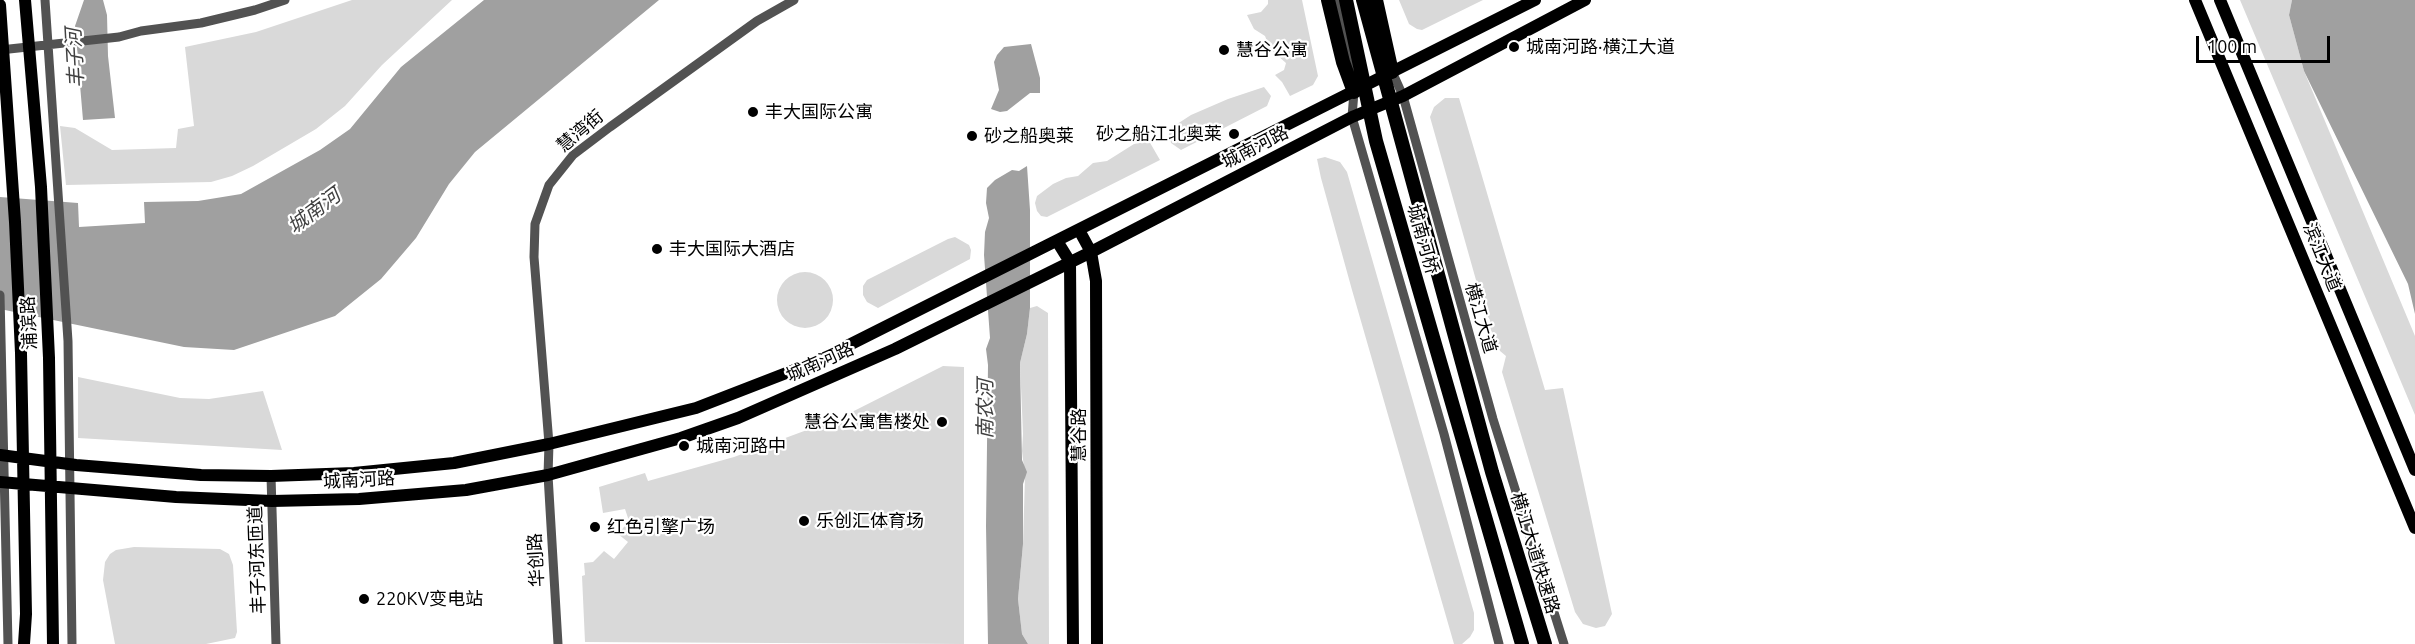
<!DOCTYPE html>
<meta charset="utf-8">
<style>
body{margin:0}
#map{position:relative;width:2415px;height:644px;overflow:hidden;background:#fff;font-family:Ubuntu,sans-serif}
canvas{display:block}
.scale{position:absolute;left:2196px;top:36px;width:134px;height:27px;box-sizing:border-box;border:3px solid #000;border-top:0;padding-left:8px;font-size:18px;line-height:21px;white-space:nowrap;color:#000;-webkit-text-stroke:4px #fff;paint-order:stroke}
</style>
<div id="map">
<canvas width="2415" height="644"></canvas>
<div class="scale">100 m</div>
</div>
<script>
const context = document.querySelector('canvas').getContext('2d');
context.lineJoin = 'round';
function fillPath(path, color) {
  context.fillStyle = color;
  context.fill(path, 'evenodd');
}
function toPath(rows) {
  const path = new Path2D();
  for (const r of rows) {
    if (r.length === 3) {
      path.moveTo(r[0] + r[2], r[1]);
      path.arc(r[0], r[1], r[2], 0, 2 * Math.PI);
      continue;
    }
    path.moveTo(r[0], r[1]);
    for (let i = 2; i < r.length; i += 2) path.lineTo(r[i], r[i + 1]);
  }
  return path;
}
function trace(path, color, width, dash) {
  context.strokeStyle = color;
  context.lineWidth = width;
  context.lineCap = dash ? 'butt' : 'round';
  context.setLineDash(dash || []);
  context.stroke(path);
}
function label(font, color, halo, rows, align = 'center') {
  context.font = font + ' Ubuntu,"Noto Sans SC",sans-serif';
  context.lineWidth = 4.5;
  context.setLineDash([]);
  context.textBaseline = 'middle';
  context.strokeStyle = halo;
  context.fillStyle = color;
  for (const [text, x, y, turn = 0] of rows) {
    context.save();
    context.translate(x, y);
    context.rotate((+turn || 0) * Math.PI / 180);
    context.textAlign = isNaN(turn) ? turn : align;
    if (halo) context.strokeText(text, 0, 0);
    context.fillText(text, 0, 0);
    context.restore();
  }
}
fillPath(toPath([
 [352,0,452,0,382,65,345,106,316,129,253,166,232,176,211,182,66,185,60,126,75,128,112,150,176,148,178,129,194,126,185,47,256,32],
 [1268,0,1302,0,1318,76,1313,85,1290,96,1282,82,1275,75,1284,70,1286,63,1270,49,1265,36,1254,29,1247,15,1261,12,1268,4],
 [1399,0,1483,0,1422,30,1417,29,1409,24],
 [2240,0,2292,0,2289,15,2304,71,2415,336,2415,415],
 [1264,87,1271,96,1267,106,1181,150,1171,143,1169,134,1171,128,1191,115,1228,99],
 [1445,98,1459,98,1545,390,1563,388,1612,614,1605,626,1596,628,1583,624,1575,612,1502,372,1506,356,1500,351,1490,328,1490,320,1485,312,1430,117,1434,107],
 [1149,141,1160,160,1047,217,1041,216,1037,211,1035,203,1037,196,1053,184,1066,178,1078,176,1093,163,1107,161,1134,144],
 [1325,157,1340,162,1347,172,1474,613,1474,630,1470,637,1462,644,1454,644,1352,290,1321,178,1317,159],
 [955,237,969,245,971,250,970,259,878,308,867,302,863,295,863,286,867,280,948,239],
 [805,300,28],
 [1037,306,1048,313,1049,644,1028,644,1022,634,1018,599,1023,544,1025,476,1022,451,1023,434,1020,363,1027,334,1030,308],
 [943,366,964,367,964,644,585,642,582,576,585,575,584,563,593,562,604,551,614,559,628,542,618,534,629,521,625,509,603,513,599,487,645,473,648,481,734,457,842,417],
 [78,377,180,398,209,399,263,391,282,450,78,438],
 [134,547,220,549,229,554,233,565,237,632,235,638,206,644,115,644,103,580,105,562,110,554,116,550]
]), '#d9d9d9');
fillPath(toPath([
 [84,0,103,0,107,15,108,56,115,118,83,120,75,26],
 [484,0,659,0,475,152,449,184,416,238,381,279,335,316,234,350,184,347,0,309,0,197,78,203,79,227,145,223,144,202,198,201,241,194,320,150,350,129,401,67],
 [2292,0,2415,0,2415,314,2408,284,2304,71,2289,15],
 [1031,44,1040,78,1040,93,1030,93,1007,111,1000,112,991,109,999,90,994,62,997,55,1004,47],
 [1027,166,1030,210,1030,308,1027,334,1020,363,1022,460,1027,472,1023,484,1023,544,1018,599,1022,634,1028,644,988,644,986,526,988,365,986,349,990,338,984,255,985,232,989,218,986,203,987,188,995,180,1012,170,1019,171]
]), '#a0a0a0');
trace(toPath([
 [45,0,68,341,72,644],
 [1337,0,1351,59,1354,92,1352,117,1444,434,1499,644],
 [0,50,119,37,141,31,201,23,255,10,285,0],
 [1390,67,1403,96,1493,419,1564,644],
 [0,295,8,644],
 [271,476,276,644],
 [558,644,548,475,549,444,534,257,535,224,549,185,573,155,610,127,757,21,794,0]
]), '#525252', 9);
trace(toPath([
 [25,0,41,187,49,358,53,644],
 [2195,0,2415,528],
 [2220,0,2415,470],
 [0,5,15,222,21,353,26,614,24,644],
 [1079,230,1091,252,1096,281,1097,644],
 [1057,241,1070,262,1073,644],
 [0,455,76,465,201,475,271,476,354,473,454,463,549,444,696,408,807,365,849,345,1535,0],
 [0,482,176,497,272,501,359,499,466,490,548,475,681,438,738,418,895,349,1091,252,1352,117,1403,96,1585,0]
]), '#000', 12);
trace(toPath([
 [1328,0,1343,62,1354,92],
 [1346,0,1376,141,1522,644],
 [1363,0,1492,472,1545,644],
 [1376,0,1392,72]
]), '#000', 14);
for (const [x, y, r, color] of [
 [1514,47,6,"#000"],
 [1224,50,6,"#000"],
 [753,112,6,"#000"],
 [1234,134,6,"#000"],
 [972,136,6,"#000"],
 [657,249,6,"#000"],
 [942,422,6,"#000"],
 [684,446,6,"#000"],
 [804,521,6,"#000"],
 [595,527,6,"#000"],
 [364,599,6,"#000"]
]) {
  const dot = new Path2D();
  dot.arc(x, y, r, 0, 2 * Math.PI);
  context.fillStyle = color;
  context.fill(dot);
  trace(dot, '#fff', 2);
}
label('18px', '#000', '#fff', [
 ["城南河路·横江大道",1526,47],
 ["慧谷公寓",1236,50],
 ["丰大国际公寓",765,112],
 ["砂之船江北奥莱",1222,134,"right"],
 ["砂之船奥莱",984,136],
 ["丰大国际大酒店",669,249],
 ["慧谷公寓售楼处",930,422,"right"],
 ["城南河路中",696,446],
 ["乐创汇体育场",816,521],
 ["红色引擎广场",607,527],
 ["220KV变电站",376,599]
], 'left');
label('18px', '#000', '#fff', [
 ["慧湾街",580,131,-40],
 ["城南河路",1255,147,-27],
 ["城南河桥",1423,239,74],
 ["滨江大道",2322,257,68],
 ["横江大道",1481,318,74],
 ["浦滨路",29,323,-93],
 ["城南河路",820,362,-24],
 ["慧谷路",1079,435,-90],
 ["城南河路",359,480,-3],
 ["横江大道快速路",1535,553,73],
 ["丰子河东匝道",257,560,-92],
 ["华创路",536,560,-93]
]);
label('italic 20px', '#414141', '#fff', [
 ["丰子河",75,58,-93],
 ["城南河",314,211,-37],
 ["南农河",985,409,-90]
]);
</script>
